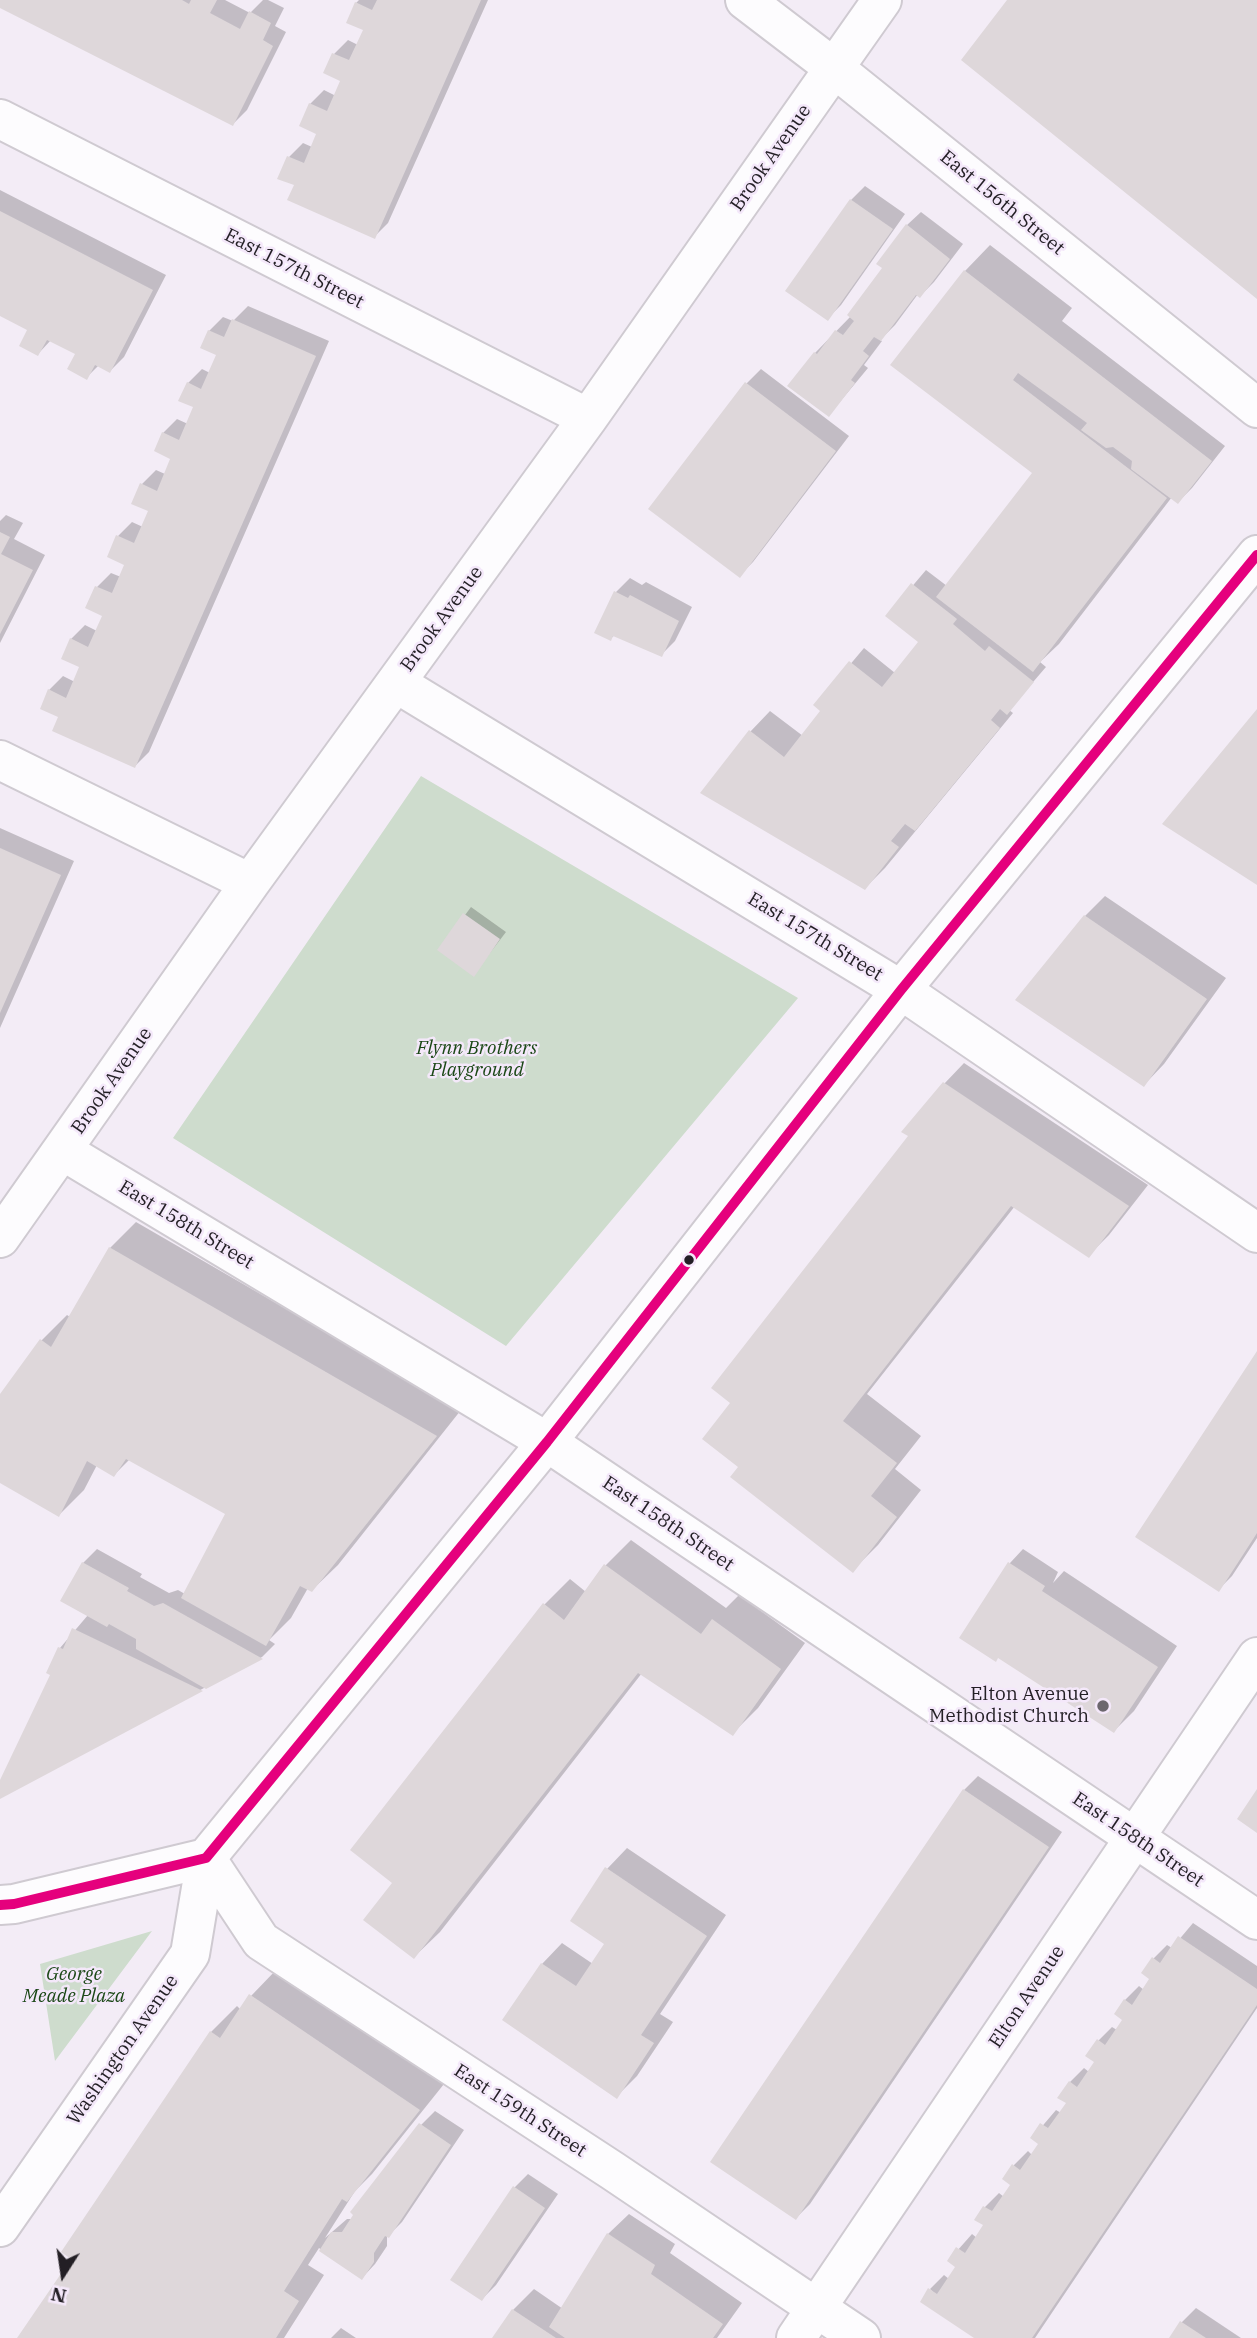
<!DOCTYPE html>
<style>
body{margin:0}
#map{position:relative;width:1257px;height:2338px;overflow:hidden;background:#f3ecf6;font-family:"IBM Plex Serif",serif}
canvas{display:block}
.north{position:absolute;left:28px;top:2240px;width:70px;height:70px;-webkit-text-stroke:5px #f4e8fa;paint-order:stroke;rotate:192deg;font-size:19px;font-weight:700;line-height:28px;text-align:center;color:#231f25}
.north::after{content:'';display:block;margin:auto;width:24px;height:32px;background:#231f25;clip-path:polygon(50% 0,100% 100%,50% 72%,0 100%)}
</style>
<div id="map">
<canvas width="1257" height="2338"></canvas>
<div class="north">N</div>
</div>
<script>
const context = document.querySelector('canvas').getContext('2d');
context.lineJoin = 'round';
function fillPath(path, color) {
  context.fillStyle = color;
  context.fill(path, 'evenodd');
}
function toPath(rows) {
  const path = new Path2D();
  for (const r of rows) {
    path.moveTo(r[0], r[1]);
    for (let i = 2; i < r.length; i += 2) path.lineTo(r[i], r[i + 1]);
  }
  return path;
}
function trace(path, color, width, dash) {
  context.strokeStyle = color;
  context.lineWidth = width;
  context.lineCap = dash ? 'butt' : 'round';
  context.setLineDash(dash || []);
  context.stroke(path);
}
function label(font, color, halo, rows, align = 'center') {
  context.font = font + ' "IBM Plex Serif",serif';
  context.lineWidth = 5;
  context.setLineDash([]);
  context.textBaseline = 'middle';
  context.strokeStyle = halo;
  context.fillStyle = color;
  for (const [text, x, y, turn = 0] of rows) {
    context.save();
    context.translate(x, y);
    context.rotate((+turn || 0) * Math.PI / 180);
    context.textAlign = isNaN(turn) ? turn : align;
    if (halo) context.strokeText(text, 0, 0);
    context.fillText(text, 0, 0);
    context.restore();
  }
}
fillPath(toPath([
 [421,776,798,998,506,1346,173,1138],
 [152,1931,55,2061,40,1964]
]), '#cedccd');
fillPath(toPath([
 [0,0,225,0,250,13,263,0,268,0,284,8,275,26,286,32,247,110,233,124,0,6],
 [359,0,488,0,388,223,374,237,296,185,289,157,303,143,312,147,319,133,310,104,324,90,336,96,343,80,325,73,334,54,348,40,358,45,365,30,356,3],
 [865,186,905,214,841,305,827,319,851,200],
 [0,190,166,275,124,357,110,371,99,365,87,377,77,353,51,340,38,354,30,329,1,315,0,316],
 [921,212,963,244,934,282,920,296,918,294,895,325,880,340,882,341,864,365,868,368,829,415,815,353,851,316,885,268,907,225],
 [990,245,1072,308,1062,321,1225,446,1192,488,1178,502,1172,497,1059,644,1040,662,1046,667,1009,710,1013,713,885,868,865,888,750,732,770,711,803,736,823,711,816,705,864,648,895,673,920,642,887,616,926,570,947,586,1034,473,965,271],
 [248,306,329,341,149,752,135,766,60,716,49,690,63,676,75,682,82,666,71,639,85,625,97,631,104,615,88,607,97,587,111,573,121,577,126,564,118,536,132,522,143,527,150,511,142,484,156,470,165,474,173,458,163,433,177,419,188,424,195,406,188,383,202,369,210,373,218,355,209,331,223,317,233,321],
 [761,369,849,436,753,562,739,576,651,509,747,383],
 [6,515,23,523,14,539,45,555,0,643,0,521],
 [630,578,642,585,646,582,692,607,675,641,661,655,615,635,610,639,616,592],
 [0,828,74,861,0,1028],
 [1105,896,1226,978,1164,1064,1144,1085,1085,916],
 [471,907,506,932,474,974,439,950],
 [964,1063,1148,1185,1109,1235,1089,1255,1015,1206,867,1394,921,1436,895,1469,921,1490,878,1545,852,1571,740,1466,732,1402,944,1084],
 [136,1222,461,1410,338,1565,312,1590,308,1588,291,1618,269,1640,275,1644,262,1657,0,1797,0,1784,53,1674,60,1648,88,1615,83,1563,97,1549,142,1574,140,1577,169,1593,178,1590,185,1594,227,1513,130,1459,114,1475,97,1465,84,1490,59,1515,0,1481,0,1397,41,1341,67,1315,70,1317,110,1248],
 [1257,1354,1257,1538,1232,1576,1218,1590],
 [631,1540,726,1608,739,1595,805,1643,758,1708,732,1734,642,1673,440,1932,414,1957,395,1883,544,1605,570,1579,586,1592,606,1565],
 [1023,1549,1058,1572,1053,1583,1064,1571,1177,1646,1134,1711,1114,1731,999,1656,1010,1563],
 [978,1776,1062,1832,810,2204,796,2218,964,1790],
 [627,1848,726,1915,660,2014,673,2022,637,2076,617,2096,542,1964,562,1943,593,1964,607,1944,607,1869],
 [1193,1923,1257,1966,1257,2008,1035,2338,977,2338,930,2289,944,2275,949,2279,958,2266,949,2260,972,2234,977,2238,985,2225,985,2207,999,2193,1004,2197,1013,2184,1014,2165,1028,2151,1032,2155,1041,2143,1033,2137,1056,2110,1061,2113,1068,2102,1070,2082,1084,2068,1089,2072,1096,2061,1098,2041,1112,2027,1117,2030,1124,2019,1125,2000,1139,1986,1144,1990,1152,1978,1153,1959,1167,1945,1172,1948],
 [276,1970,444,2084,372,2174,355,2191,325,2238,347,2219,353,2219,421,2125,435,2111,464,2130,402,2222,387,2237,387,2246,375,2264,362,2278,319,2248,308,2265,324,2275,284,2338,19,2338,73,2258,63,2252,211,2032,237,2006,241,2010,251,1996],
 [528,2174,558,2194,496,2285,482,2299,514,2188],
 [629,2214,675,2244,670,2253,742,2303,717,2338,568,2338,565,2336,565,2338,494,2338,513,2310,534,2289,563,2309,608,2234],
 [1196,2308,1241,2338,1171,2338,1182,2322],
 [341,2328,356,2338,331,2338]
]), '#0003');
fillPath(toPath([
 [0,0,182,0,189,4,191,0,217,0,210,13,240,29,249,11,271,23,263,40,273,46,233,126,0,8],
 [377,0,481,0,375,239,287,200,294,185,277,179,287,156,304,163,316,134,299,126,309,103,327,111,340,81,323,73,332,53,349,60,363,30,346,23,355,2,372,10],
 [1007,0,1257,0,1257,299,961,60],
 [850,199,893,229,828,321,785,291],
 [0,211,153,290,110,373,95,365,87,380,67,369,75,354,47,340,38,356,19,346,27,330,0,316],
 [906,224,950,259,920,298,916,295,881,341,874,337,863,351,869,356,851,380,855,383,829,417,787,386,814,352,817,354,835,330,843,335,854,321,847,315,882,268,876,264],
 [964,270,1212,461,1178,504,1131,469,1132,461,1113,447,1106,448,1081,430,1087,423,1018,373,1013,380,1167,498,1033,672,936,597,1032,473,890,365],
 [232,319,316,356,135,768,52,731,58,717,40,709,48,689,66,698,79,667,61,659,70,638,88,647,102,616,85,608,95,586,112,593,124,565,107,557,116,535,134,543,148,511,131,504,140,483,157,491,170,459,154,451,162,432,179,440,193,407,178,401,187,382,201,389,216,355,200,348,208,330,224,337],
 [745,382,836,451,740,578,648,509],
 [0,532,10,537,1,554,33,570,0,634],
 [911,583,957,619,953,624,985,651,989,646,1034,682,1007,715,1000,709,991,720,1000,728,915,831,905,824,891,841,899,847,865,890,700,793,749,730,784,757,820,711,813,705,849,661,882,687,918,642,885,616],
 [614,591,628,598,630,595,679,621,662,657,613,636,611,641,594,633],
 [1257,709,1257,885,1162,824],
 [0,848,61,875,0,1013],
 [463,913,500,939,474,977,437,950],
 [1084,915,1207,999,1144,1087,1015,1000],
 [943,1082,1129,1206,1089,1258,1011,1206,843,1421,897,1463,871,1496,897,1517,853,1573,730,1477,738,1467,702,1439,730,1403,711,1388,908,1136,901,1132],
 [109,1247,437,1436,312,1592,300,1586,266,1646,181,1598,225,1514,126,1459,114,1477,87,1461,59,1517,0,1483,0,1394,40,1339,51,1347],
 [1257,1351,1257,1533,1219,1592,1135,1537],
 [82,1562,129,1588,127,1591,154,1606,163,1603,263,1659,206,1689,136,1649,136,1639,109,1624,107,1627,60,1601],
 [1008,1562,1045,1586,1042,1591,1158,1667,1114,1733,998,1658,996,1662,959,1638],
 [604,1564,701,1634,712,1619,781,1669,733,1736,638,1673,414,1959,363,1920,392,1883,350,1850,543,1603,564,1620],
 [72,1628,203,1691,0,1799,0,1780,50,1675,46,1673,58,1647,63,1649],
 [963,1789,1049,1847,796,2220,710,2162],
 [1257,1789,1257,1833,1237,1819],
 [605,1867,707,1936,641,2035,654,2043,617,2099,502,2020,541,1963,576,1986,604,1944,570,1921],
 [1178,1936,1257,1989,1257,2005,1032,2338,974,2338,920,2302,928,2288,937,2294,955,2267,947,2261,956,2247,965,2253,983,2225,974,2220,983,2206,992,2211,1010,2185,1002,2179,1012,2164,1020,2170,1038,2144,1030,2138,1040,2123,1048,2128,1066,2103,1057,2098,1069,2081,1077,2087,1094,2062,1085,2056,1097,2039,1105,2045,1122,2020,1114,2014,1124,1999,1132,2005,1149,1979,1141,1973,1152,1957,1160,1963],
 [249,1994,420,2110,347,2202,342,2199,284,2291,299,2301,276,2338,17,2338,71,2259,61,2252,210,2031,220,2038],
 [419,2123,451,2145,389,2238,385,2236,374,2253,374,2262,362,2280,319,2251,331,2232,342,2232,353,2215,350,2212],
 [513,2186,545,2208,482,2301,450,2280],
 [607,2233,655,2265,651,2274,723,2324,713,2338,565,2338,549,2327],
 [512,2309,556,2338,492,2338],
 [1180,2321,1206,2338,1169,2338]
]), '#ded7da');
const minor = toPath([
 [745,0,834,68,1257,408],
 [0,119,588,418],
 [396,683,901,990,1257,1233],
 [0,760,250,883],
 [63,1151,547,1442,1257,1920],
 [0,1238,250,883,588,418,882,0],
 [206,1858,261,1941,613,2171,861,2338],
 [0,2227,190,1954,206,1858],
 [796,2338,1257,1657]
]);
const major = toPath([
 [0,1905,14,1904,206,1858,547,1442,901,990,1257,555]
]);
trace(minor, '#cfcad1', 42);
trace(major, '#cfcad1', 42);
trace(minor, '#fdfcfe', 38);
trace(major, '#fdfcfe', 38);
trace(toPath([
 [0,1905,14,1904,206,1858,547,1442,901,990,1257,555]
]), '#e5007d', 10);
for (const [x, y, r, color] of [
 [689,1260,6,"#231f25"],
 [1103,1706,7,"#6c676e"]
]) {
  const dot = new Path2D();
  dot.arc(x, y, r, 0, 2 * Math.PI);
  context.fillStyle = color;
  context.fill(dot);
  trace(dot, '#f4e8fa', 2.5);
}
label('19px', '#231f25', '#f4e8fa', [
 ["Brook Avenue",771,158,-55],
 ["East 156th Street",1002,203,39],
 ["East 157th Street",294,269,27],
 ["Brook Avenue",442,619,-54],
 ["East 157th Street",815,937,31],
 ["Brook Avenue",112,1081,-55],
 ["East 158th Street",186,1225,31],
 ["East 158th Street",668,1524,34],
 ["East 158th Street",1138,1840,34],
 ["Elton Avenue",1027,1997,-56],
 ["Washington Avenue",123,2050,-55],
 ["East 159th Street",520,2111,33]
]);
label('italic 19px', '#1b4816', '#f4e8fa', [
 ["Flynn Brothers",477,1049],
 ["Playground",477,1071],
 ["George",74,1975],
 ["Meade Plaza",74,1997]
]);
label('19px', '#231f25', '#f4e8fa', [
 ["Elton Avenue",1089,1695],
 ["Methodist Church",1089,1717]
], 'right');
</script>
